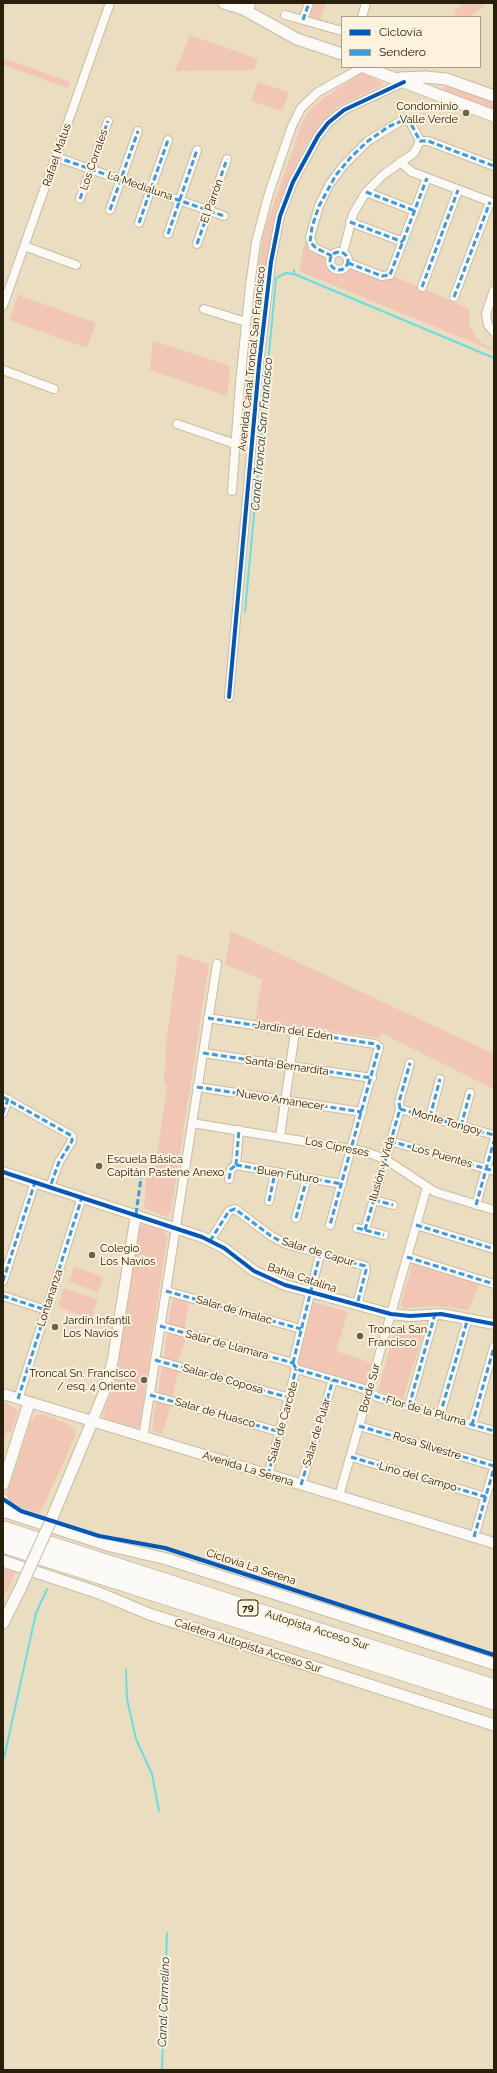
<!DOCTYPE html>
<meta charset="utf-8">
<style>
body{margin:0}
#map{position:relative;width:497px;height:2073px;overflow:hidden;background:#eaddc0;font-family:Raleway,sans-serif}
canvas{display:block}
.frame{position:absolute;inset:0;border:4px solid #29200b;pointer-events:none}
.legend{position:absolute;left:341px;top:16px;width:140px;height:52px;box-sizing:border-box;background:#fcf2de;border:1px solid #a89e8a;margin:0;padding:5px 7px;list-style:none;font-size:12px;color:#29200b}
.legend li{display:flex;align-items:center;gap:8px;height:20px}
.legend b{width:20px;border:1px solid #a89e8a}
</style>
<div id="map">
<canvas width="497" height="2073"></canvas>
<div class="frame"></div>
<ul class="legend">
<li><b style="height:5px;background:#0057b8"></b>Ciclovía</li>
<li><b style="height:5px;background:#3d9bde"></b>Sendero</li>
</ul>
</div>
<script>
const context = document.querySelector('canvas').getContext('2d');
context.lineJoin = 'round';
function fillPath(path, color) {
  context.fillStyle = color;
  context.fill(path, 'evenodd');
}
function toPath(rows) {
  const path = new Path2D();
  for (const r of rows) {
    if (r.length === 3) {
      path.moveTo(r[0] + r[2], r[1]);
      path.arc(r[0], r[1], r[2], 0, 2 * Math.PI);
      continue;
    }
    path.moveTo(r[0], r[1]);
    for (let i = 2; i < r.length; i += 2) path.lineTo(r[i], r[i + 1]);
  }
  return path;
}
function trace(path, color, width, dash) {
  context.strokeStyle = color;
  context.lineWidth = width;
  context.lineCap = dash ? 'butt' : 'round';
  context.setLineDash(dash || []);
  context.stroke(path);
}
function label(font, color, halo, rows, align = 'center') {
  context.font = font + ' Raleway,sans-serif';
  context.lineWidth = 4;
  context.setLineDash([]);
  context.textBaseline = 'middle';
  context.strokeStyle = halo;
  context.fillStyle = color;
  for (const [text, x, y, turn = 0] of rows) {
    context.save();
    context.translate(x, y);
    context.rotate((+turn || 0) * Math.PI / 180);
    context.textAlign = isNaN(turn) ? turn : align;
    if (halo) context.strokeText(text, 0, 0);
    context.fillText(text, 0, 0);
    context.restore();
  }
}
fillPath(toPath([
 [312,3,326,3,320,21,308,18],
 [464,3,487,3,469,17,458,17,454,12],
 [190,35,258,59,254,70,175,71],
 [3,58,70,82,68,88,3,65],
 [362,72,384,84,337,107,323,121,304,148,276,212,265,268,259,266,263,234,303,121,313,106],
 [258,82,289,92,282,111,251,101],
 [451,83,494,99,494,111,439,90],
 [305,241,310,247,325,256,328,267,335,272,340,272,351,266,385,280,390,280,393,276,470,309,469,323,475,337,483,344,494,348,494,351,299,271],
 [18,295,96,323,87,348,9,320],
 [153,341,230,366,227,396,150,370],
 [231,931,494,1054,494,1089,381,1033,379,1038,255,1021,262,980,225,964],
 [178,954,209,964,171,1212,166,1217,144,1207,147,1172,155,1171,167,1086,164,1085,166,1045],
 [145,1224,162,1230,167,1237,140,1424,137,1431,106,1421,103,1416,117,1374,139,1228],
 [416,1263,480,1282,469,1310,437,1306,404,1308,401,1304,412,1265],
 [74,1267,103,1277,98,1292,69,1282],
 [64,1288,98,1300,91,1319,58,1307],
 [173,1295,190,1300,184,1329,168,1325],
 [313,1302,348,1312,336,1351,372,1363,365,1386,298,1367,296,1362],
 [426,1324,403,1399,378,1391,396,1326],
 [168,1330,187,1336,178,1363,163,1360],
 [162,1364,179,1369,172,1398,158,1394],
 [156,1400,171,1404,162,1434,152,1431],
 [3,1402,13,1407,18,1411,11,1432,7,1431,3,1443],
 [36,1415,43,1415,67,1423,76,1432,75,1437,40,1513,22,1508,10,1500,7,1494,30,1423],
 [3,1569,16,1571,3,1599]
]), '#f1c6b5');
trace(toPath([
 [294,274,494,358],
 [245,612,276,278,286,273,294,274,294,270],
 [126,1669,127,1699,136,1739,152,1774,159,1811],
 [4,1758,36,1613,47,1589],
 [162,2070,167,1933]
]), '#67dfe2', 2);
const minor = toPath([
 [249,12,251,3],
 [285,15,342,31],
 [362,17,366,3],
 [303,20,309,3],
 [420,141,428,141,494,166],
 [56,157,224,216],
 [400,162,412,172,494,203],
 [366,192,415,211],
 [80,199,108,121],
 [110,210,138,131],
 [350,222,403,242],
 [139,223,168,140],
 [168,234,197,150],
 [197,244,227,159],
 [24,246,76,265],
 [339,261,9],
 [343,253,353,214,366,192,383,175,414,153,420,141],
 [332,256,313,247,310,237,319,206,329,185,343,166,368,141,404,119,410,122,420,141],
 [348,263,382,276,390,275,427,178],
 [422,287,458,190],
 [494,290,486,314,488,325,494,332],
 [454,297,490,202],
 [3,306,110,3],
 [204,309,246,322],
 [3,370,54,389],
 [177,424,235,444],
 [232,491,240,383,250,286,256,242,269,193,292,126,301,108,318,92,363,67],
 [229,697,259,365,271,262,280,216,293,182,318,136,328,123,344,110,404,82],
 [208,1018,375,1044,379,1047,330,1225],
 [203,1053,372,1078],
 [197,1087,362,1112],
 [3,1097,72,1136,72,1141,59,1162,50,1187],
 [400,1109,494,1135],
 [400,1109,399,1102,410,1063],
 [3,1113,8,1099],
 [430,1117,440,1079],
 [192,1123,363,1151,385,1159,435,1192,494,1210],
 [461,1126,470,1093],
 [280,1137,295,1032],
 [390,1141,494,1171],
 [236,1165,342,1184],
 [236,1165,239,1130],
 [229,1179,231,1169,236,1165],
 [374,1200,393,1205],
 [269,1201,275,1173],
 [476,1205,494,1141],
 [296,1218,307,1178],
 [416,1225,494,1249],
 [357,1228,384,1235],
 [365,1230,400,1109],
 [210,1241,229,1211,235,1209,271,1236,286,1244,365,1266,366,1270,357,1305],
 [407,1257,494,1284],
 [3,1281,35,1182],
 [166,1291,301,1329],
 [3,1296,46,1310],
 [160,1326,293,1363],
 [155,1360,290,1398],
 [293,1363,296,1369,364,1389,377,1397,494,1431],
 [293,1363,320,1254],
 [150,1395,280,1432],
 [18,1399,82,1197],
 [409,1406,435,1314],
 [440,1415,468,1318],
 [472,1425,494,1347],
 [359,1426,494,1466],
 [143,1438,217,964],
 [351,1457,486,1497],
 [268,1475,296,1369],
 [301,1485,333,1380],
 [339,1496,427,1187],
 [474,1537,494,1468]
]);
const tertiary = toPath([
 [3,1172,202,1237,224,1248,254,1271,285,1285,391,1314,410,1316,441,1314,494,1324],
 [3,1394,494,1543],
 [92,1422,106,1387,113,1359,136,1214]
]);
const secondary = toPath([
 [224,3,243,9,297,39,342,54],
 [364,67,494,116],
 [400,78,425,77,446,79,494,96],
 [3,1484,29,1403],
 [3,1500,12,1514],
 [3,1511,111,1546,167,1559,494,1664],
 [52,1518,92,1422],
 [3,1561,99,1593,149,1614,494,1725],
 [3,1623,21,1587]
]);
const motorway = toPath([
 [3,1529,494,1687],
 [3,1545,494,1702]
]);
trace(minor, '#c7bda7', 10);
trace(tertiary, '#c7bda7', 12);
trace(secondary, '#c7bda7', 13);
trace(motorway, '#c7bda7', 17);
trace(minor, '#fcfaf6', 8);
trace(tertiary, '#fcfaf6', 10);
trace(secondary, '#fcfaf6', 11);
trace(motorway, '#fcfaf6', 15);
const secondaryBridge = toPath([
 [21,1587,52,1518]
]);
trace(secondaryBridge, '#c7bda7', 13, []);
trace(secondaryBridge, '#fcfaf6', 11);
trace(toPath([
 [303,20,309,3],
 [56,157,224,216],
 [366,192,415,211],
 [80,199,108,121],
 [110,210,138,131],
 [350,222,403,242],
 [139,223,168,140],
 [168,234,197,150],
 [197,244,227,159],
 [339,261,9],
 [332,256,316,248,310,242,312,227,319,206,336,175,351,157,368,141,388,127,406,119,410,122,420,141,428,141,494,166],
 [348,263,382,276,390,275,427,178],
 [422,287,458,190],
 [454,297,490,202],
 [208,1018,375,1044,379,1047,330,1225],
 [203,1053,372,1078],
 [197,1087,362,1112],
 [3,1097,72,1136,72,1141,59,1162,50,1187],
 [400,1109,494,1135],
 [400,1109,399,1102,410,1063],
 [3,1113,8,1099],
 [430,1117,440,1079],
 [461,1126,470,1093],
 [390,1141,494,1171],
 [236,1165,342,1184],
 [236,1165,239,1130],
 [229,1179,231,1169,236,1165],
 [374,1200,393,1205],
 [269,1201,275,1173],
 [476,1205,494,1141],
 [136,1214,142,1171],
 [296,1218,307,1178],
 [416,1225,494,1249],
 [357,1228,384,1235],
 [365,1230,400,1109],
 [210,1241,229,1211,235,1209,271,1236,286,1244,365,1266,366,1270,357,1305],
 [407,1257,494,1284],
 [3,1281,35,1182],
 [166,1291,301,1329],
 [3,1296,46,1310],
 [160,1326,293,1363],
 [155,1360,290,1398],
 [293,1363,296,1369,364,1389,377,1397,494,1431],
 [293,1363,320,1254],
 [150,1395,280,1432],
 [18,1399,82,1197],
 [409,1406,435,1314],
 [440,1415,468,1318],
 [472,1425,494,1347],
 [359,1426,494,1466],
 [351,1457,486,1497],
 [268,1475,296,1369],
 [301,1485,333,1380],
 [474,1537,494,1468]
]), '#3d9bde', 3, [6, 3]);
trace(toPath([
 [229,697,259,365,271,262,280,216,293,182,318,136,328,123,344,110,404,82],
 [3,1172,202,1237,224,1248,254,1271,285,1285,391,1314,410,1316,441,1314,494,1324],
 [3,1499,21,1511,99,1536,165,1548,494,1655]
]), '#0057b8', 4);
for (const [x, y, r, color] of [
 [466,113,4,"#6d624a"],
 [99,1166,4,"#6d624a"],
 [92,1255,4,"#6d624a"],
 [55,1327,4,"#6d624a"],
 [360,1336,4,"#6d624a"],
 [144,1380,4,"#6d624a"]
]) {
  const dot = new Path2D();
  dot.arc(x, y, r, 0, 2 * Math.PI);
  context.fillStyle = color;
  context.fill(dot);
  trace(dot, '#fcf2de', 1.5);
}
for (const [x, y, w] of [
 [248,1608,20]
]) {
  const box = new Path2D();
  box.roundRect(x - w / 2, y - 8, w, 16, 3);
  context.fillStyle = '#fcf2de';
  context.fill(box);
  trace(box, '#29200b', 1);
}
label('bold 10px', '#29200b', null, [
 ["79",248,1608]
]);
label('11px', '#29200b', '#fcf2de', [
 ["Condominio",458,107,"right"],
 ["Valle Verde",458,120,"right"],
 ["Escuela Básica",107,1160],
 ["Capitán Pastene Anexo",107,1173],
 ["Colegio",100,1249],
 ["Los Navíos",100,1262],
 ["Jardín Infantil",63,1321],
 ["Los Navíos",63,1334],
 ["Troncal San",368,1330],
 ["Francisco",368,1343],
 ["Troncal Sn. Francisco",136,1374,"right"],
 ["/ esq. 4 Oriente",136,1387,"right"]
], 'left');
label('11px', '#29200b', '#fcf2de', [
 ["Rafael Matus",57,155,-71],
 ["Los Corrales",94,160,-71],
 ["La Medialuna",140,186,19],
 ["El Parrón",212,201,-70],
 ["Avenida Canal Troncal San Francisco",252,359,-84],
 ["Jardin del Edén",294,1031,9],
 ["Santa Bernardita",287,1066,8],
 ["Nuevo Amanecer",280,1100,9],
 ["Monte Tongoy",447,1122,16],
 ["Los Cipreses",337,1147,11],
 ["Los Puentes",442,1156,16],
 ["Ilusión y Vida",382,1169,-74],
 ["Buen Futuro",288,1175,9],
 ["Salar de Capur",318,1252,17],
 ["Bahía Catalina",302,1278,18],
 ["Lontananza",50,1298,-72],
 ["Salar de Imalac",234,1310,16],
 ["Salar de Llamara",227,1345,15],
 ["Salar de Coposa",223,1379,16],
 ["Borde Sur",370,1388,-74],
 ["Flor de la Pluma",426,1411,16],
 ["Salar de Huasco",215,1413,16],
 ["Salar de Carcote",283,1422,-74],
 ["Salar de Pular",317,1432,-73],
 ["Rosa Silvestre",427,1446,17],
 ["Avenida La Serena",248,1469,17],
 ["Lino del Campo",418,1477,16],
 ["Ciclovìa La Serena",251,1567,18],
 ["Autopista Acceso Sur",317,1630,18],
 ["Caletera Autopista Acceso Sur",248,1646,18]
]);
label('italic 12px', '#183336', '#fcf2de', [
 ["Canal Troncal San Francisco",262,434,-85],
 ["Canal Carmelino",164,2002,-88]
]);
</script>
